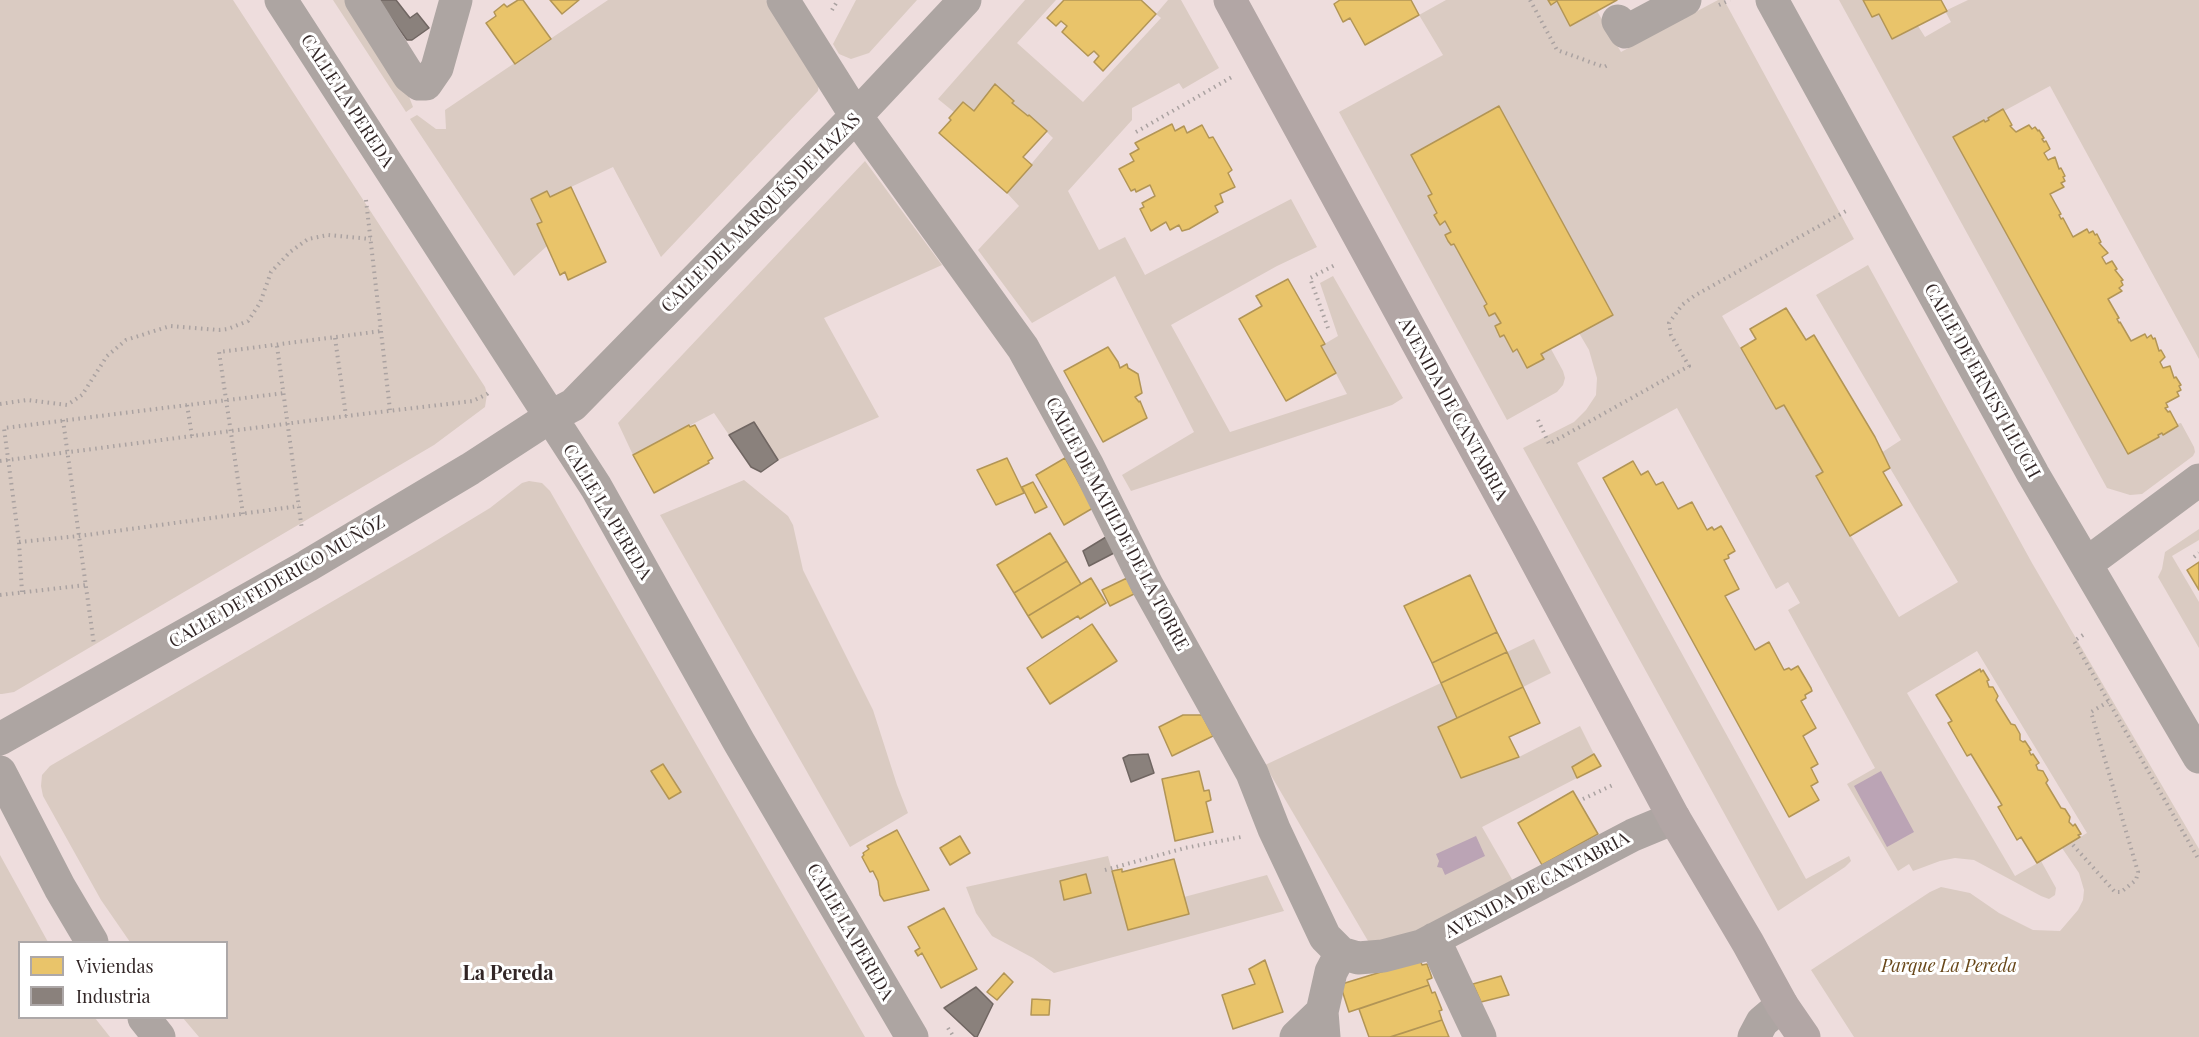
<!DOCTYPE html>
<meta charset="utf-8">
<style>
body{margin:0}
#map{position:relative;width:2199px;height:1037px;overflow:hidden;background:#edd;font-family:"Playfair Display",serif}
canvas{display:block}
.legend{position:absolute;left:18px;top:941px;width:210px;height:78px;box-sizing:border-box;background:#fff;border:2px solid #ada8a8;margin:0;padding:8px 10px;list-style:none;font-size:18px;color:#322626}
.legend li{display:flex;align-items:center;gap:12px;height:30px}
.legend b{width:30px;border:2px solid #ada8a8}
</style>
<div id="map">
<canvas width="2199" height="1037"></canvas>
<ul class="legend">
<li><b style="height:16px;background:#e9c46a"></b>Viviendas</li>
<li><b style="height:16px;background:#8a817c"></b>Industria</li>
</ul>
</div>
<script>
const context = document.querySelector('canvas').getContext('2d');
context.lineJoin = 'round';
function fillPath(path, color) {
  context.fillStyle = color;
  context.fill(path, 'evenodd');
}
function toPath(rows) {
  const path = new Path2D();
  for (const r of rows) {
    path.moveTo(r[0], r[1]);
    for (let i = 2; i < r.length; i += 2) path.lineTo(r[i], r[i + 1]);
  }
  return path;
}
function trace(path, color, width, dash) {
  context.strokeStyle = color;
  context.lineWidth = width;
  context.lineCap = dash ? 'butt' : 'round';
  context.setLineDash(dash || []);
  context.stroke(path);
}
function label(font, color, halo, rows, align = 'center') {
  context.font = font + ' "Playfair Display",serif';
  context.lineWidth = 6;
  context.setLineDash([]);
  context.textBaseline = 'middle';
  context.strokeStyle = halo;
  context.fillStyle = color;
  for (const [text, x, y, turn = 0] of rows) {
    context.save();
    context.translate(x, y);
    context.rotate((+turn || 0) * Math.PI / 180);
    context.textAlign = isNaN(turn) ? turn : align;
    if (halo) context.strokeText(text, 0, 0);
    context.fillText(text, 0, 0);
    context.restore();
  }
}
fillPath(toPath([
 [0,0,233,0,485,387,487,394,485,407,434,445,14,692,2,694,0,694],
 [333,0,351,0,403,81,413,107,406,112],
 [608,0,766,0,819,83,818,91,661,257,613,167,550,197,547,192,531,199,542,222,537,225,547,246,514,276,410,119,417,115,436,129,446,129,445,110],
 [856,0,917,0,869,53,851,59,839,54,833,44],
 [1025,0,1056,0,1017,43,1083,102,1161,18,1156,14,1168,0,1181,0,1219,68,1183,89,1179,83,1132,108,1132,120,1068,191,1099,250,1125,237,1145,275,1291,199,1317,247,1277,266,1171,325,1230,432,1347,394,1321,346,1338,336,1320,283,1333,276,1403,398,1392,405,1131,491,1122,475,1194,432,1115,276,1032,323,978,250,1019,206,1007,193,1053,138,1029,115,1028,116,1012,103,1014,101,995,84,974,111,963,102,954,112,938,99],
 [1446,0,1548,0,1551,5,1557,1,1597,11,1621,52,1718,0,1724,0,1854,239,1722,316,1776,409,1784,405,1823,472,1816,477,1899,617,1958,582,1881,453,1901,440,1816,295,1868,265,2032,563,2199,849,2199,1037,1854,1037,1811,970,1930,892,1941,887,1970,893,1999,913,2033,930,2060,931,2078,910,2083,900,2084,890,2079,873,2062,848,2087,833,1977,651,1907,693,2015,876,2041,861,2056,888,2055,895,2049,899,2041,896,1974,860,1955,858,1940,861,1913,871,1909,864,1898,871,1847,784,1875,768,1788,610,1800,603,1788,582,1776,589,1677,408,1577,463,1806,879,1849,856,1851,861,1845,867,1778,911,1523,448,1574,422,1586,410,1596,395,1597,378,1589,350,1579,333,1613,314,1499,106,1411,155,1432,194,1428,196,1437,213,1434,215,1440,225,1445,221,1451,232,1445,235,1448,241,1451,245,1454,244,1487,304,1484,306,1489,316,1495,313,1501,323,1495,327,1500,336,1504,335,1513,351,1517,349,1543,359,1541,354,1551,349,1563,371,1565,378,1563,385,1557,392,1507,420,1339,112,1443,55,1419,15],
 [1839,0,1863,0,1872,17,1879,14,1893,39,1918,26,1925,37,1951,22,1945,11,1968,0,2199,0,2199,359,2050,86,2004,111,2003,110,1985,122,2003,227,2092,388,2159,437,2158,435,2162,433,2164,435,2178,427,2177,424,2181,423,2194,447,2195,452,2193,456,2142,494,2130,495,2107,488],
 [865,161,942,265,824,318,879,417,778,460,754,423,729,435,714,413,633,455,618,423],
 [744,480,788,516,793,525,803,570,873,710,897,785,908,813,850,847,660,515],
 [529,481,542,483,550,491,865,1037,199,1037,183,1018,226,1018,226,942,130,942,101,900,43,796,41,786,42,775,50,766,424,548,490,508,522,483],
 [2199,529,2199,540,2172,556,2199,602,2199,648,2158,577,2162,569,2165,552],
 [1534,639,1551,673,1523,687,1507,652],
 [1441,683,1457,718,1438,727,1461,778,1519,757,1580,726,1594,754,1572,767,1577,778,1482,827,1513,881,1400,942,1368,941,1265,765],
 [0,855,48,942,20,942,20,1018,95,1018,110,1037,0,1037],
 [1108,856,1128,930,1189,914,1184,897,1267,875,1284,911,1054,973,1033,958,992,936,976,913,966,887]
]), '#dacbc2');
fillPath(toPath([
 [1881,771,1914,832,1887,847,1854,786],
 [1476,836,1485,856,1445,875,1442,868,1437,867,1439,861,1436,854]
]), '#bba4b5');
const homes = toPath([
 [518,0,523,0,551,39,515,64,486,23,496,16,494,12,504,4,507,7,518,0],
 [550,0,579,0,562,14,550,0],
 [1064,0,1141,0,1156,14,1103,71,1094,62,1099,56,1094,51,1088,56,1062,32,1067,26,1061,21,1056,26,1047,18,1064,0],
 [1411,0,1419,15,1365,45,1350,18,1343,22,1334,4,1340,0,1411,0],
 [1548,0,1617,0,1570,26,1557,1,1551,5,1548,0],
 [1863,0,1941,0,1947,11,1892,39,1879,14,1872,17,1863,0],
 [995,84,1014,101,1012,103,1028,116,1029,115,1047,131,1023,157,1032,165,1007,193,939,133,951,120,949,118,963,102,974,111,995,84],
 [1499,106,1613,315,1541,354,1544,359,1527,368,1517,349,1513,352,1504,335,1500,337,1495,326,1501,323,1495,313,1489,316,1484,306,1487,304,1454,244,1451,245,1448,241,1445,235,1451,232,1445,221,1440,225,1434,215,1437,213,1428,196,1432,194,1411,155,1499,106],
 [2003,109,2012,125,2010,126,2016,132,2029,125,2032,129,2035,127,2038,131,2039,130,2044,138,2042,139,2044,142,2046,141,2050,149,2044,153,2048,160,2055,157,2059,169,2061,168,2065,176,2063,177,2065,181,2061,183,2064,187,2050,194,2061,214,2059,215,2061,219,2063,218,2073,237,2087,229,2089,233,2093,231,2095,235,2097,234,2101,242,2099,243,2108,253,2102,257,2106,264,2112,261,2117,269,2115,270,2123,280,2121,281,2123,285,2119,288,2122,291,2108,299,2119,318,2117,319,2119,323,2120,322,2131,341,2145,334,2147,338,2151,335,2153,339,2155,338,2159,351,2161,350,2165,357,2160,362,2163,368,2170,366,2174,378,2176,377,2181,385,2179,386,2181,390,2177,392,2179,396,2166,403,2168,407,2165,408,2168,412,2170,411,2178,426,2163,435,2162,433,2158,435,2159,437,2128,454,1953,137,1984,120,1985,122,1989,120,1988,118,2003,109],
 [1172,124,1175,131,1184,126,1187,133,1202,125,1209,138,1213,137,1232,170,1228,173,1235,187,1220,194,1223,202,1215,206,1218,212,1189,229,1182,231,1179,225,1170,230,1166,222,1151,231,1140,209,1144,207,1142,203,1155,196,1150,185,1136,192,1135,189,1131,191,1119,169,1134,161,1130,154,1139,149,1135,143,1172,124],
 [571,187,606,262,568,280,565,272,560,275,547,246,537,224,542,222,531,199,547,191,550,197,571,187],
 [1288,279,1325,344,1321,346,1336,373,1286,401,1239,319,1262,306,1256,296,1288,279],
 [1786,308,1806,340,1814,335,1875,437,1890,468,1883,472,1902,505,1850,536,1816,476,1823,472,1784,405,1776,409,1741,348,1756,339,1750,329,1786,308],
 [1108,347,1118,362,1120,368,1127,364,1128,368,1138,374,1142,393,1135,397,1139,402,1140,401,1147,418,1103,442,1064,371,1108,347],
 [689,425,690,427,695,425,713,458,708,461,709,463,654,493,633,455,689,425],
 [1007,458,1024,493,996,505,977,470,1007,458],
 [1065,458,1093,508,1064,525,1036,475,1065,458],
 [1633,461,1641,475,1648,471,1656,485,1663,482,1678,509,1692,502,1707,530,1712,527,1714,530,1721,526,1723,529,1735,551,1728,555,1729,558,1724,560,1739,589,1725,596,1755,650,1769,642,1784,670,1789,668,1791,670,1798,666,1811,688,1812,691,1805,695,1806,698,1801,701,1816,728,1803,736,1818,764,1811,768,1818,782,1811,786,1819,800,1789,817,1603,478,1633,461],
 [1033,482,1047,507,1035,513,1022,487,1033,482],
 [1050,533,1067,561,1014,593,997,565,1050,533],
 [1067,561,1081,584,1028,616,1014,593,1067,561],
 [2199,562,2199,590,2187,570,2199,562],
 [1470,575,1497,632,1432,663,1404,606,1470,575],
 [1091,578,1106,603,1080,619,1078,616,1042,638,1028,616,1091,578],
 [1127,578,1134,594,1110,606,1102,590,1127,578],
 [1092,624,1117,661,1050,704,1027,668,1092,624],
 [1497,632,1507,652,1441,683,1432,663,1497,632],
 [1507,652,1523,687,1457,718,1441,683,1507,652],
 [1980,669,1981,672,1983,670,1989,680,1987,681,1989,687,1993,687,1998,696,1996,700,2011,724,2015,725,2020,734,2020,740,2023,742,2025,741,2031,750,2029,751,2031,755,2033,754,2039,763,2036,765,2038,770,2043,771,2048,780,2046,783,2061,808,2065,809,2070,817,2069,822,2073,826,2075,824,2081,834,2078,835,2080,837,2037,863,2021,837,2017,840,1998,807,2002,805,1971,754,1967,756,1948,723,1952,721,1936,695,1980,669],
 [1523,687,1540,723,1509,737,1519,757,1461,778,1438,727,1523,687],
 [1183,715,1202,715,1213,736,1172,756,1159,727,1183,715],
 [1594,754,1601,766,1577,778,1572,767,1594,754],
 [663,764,681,792,669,799,651,771,663,764],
 [1199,771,1204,791,1209,790,1211,800,1206,802,1213,832,1175,841,1162,779,1199,771],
 [1573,791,1598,834,1542,865,1518,823,1573,791],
 [897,830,929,890,884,901,880,895,878,881,873,871,870,872,862,857,864,855,863,853,869,849,867,846,897,830],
 [960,836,970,853,950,865,940,848,960,836],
 [1174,859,1189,914,1128,930,1112,871,1122,869,1122,872,1174,859],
 [1086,874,1091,893,1064,900,1060,881,1086,874],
 [944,908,977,969,941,988,922,953,918,956,915,951,920,948,908,927,944,908],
 [1265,960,1283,1012,1233,1029,1222,995,1255,984,1249,969,1265,960],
 [1420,960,1422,965,1427,964,1432,978,1427,980,1429,985,1349,1012,1341,987,1345,983,1420,960],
 [1004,973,1013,982,997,1000,987,992,1004,973],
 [1501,976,1509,995,1481,1002,1473,984,1501,976],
 [1429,985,1432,993,1435,992,1442,1010,1439,1011,1442,1020,1390,1037,1369,1037,1359,1009,1429,985],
 [1032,999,1050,1000,1049,1015,1031,1015,1032,999],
 [1442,1020,1449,1037,1390,1037,1403,1033,1442,1020]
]);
fillPath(homes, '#e9c46a');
trace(homes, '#b29556', 1.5);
const industry = toPath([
 [378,0,396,0,410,18,417,13,429,28,412,40,407,40,378,0],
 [754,422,778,460,761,472,751,467,729,435,754,422],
 [1106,537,1114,553,1089,566,1083,551,1106,537],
 [1148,754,1154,773,1131,782,1123,758,1129,755,1148,754],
 [976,987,993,1004,977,1037,975,1037,944,1008,976,987]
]);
fillPath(industry, '#8a817c');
trace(industry, '#706662', 1.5);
trace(toPath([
 [1530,0,1557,50,1604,67,1610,64],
 [1719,5,1730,0],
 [832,10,838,0],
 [1136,132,1232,77],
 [366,200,390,410],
 [1328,328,1310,278,1335,265],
 [335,338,346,416],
 [277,346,302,530],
 [0,404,27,400,67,405,82,395,107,356,126,340,170,326,219,330,228,329,248,321,260,303,271,272,290,252,308,239,328,235,371,239],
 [187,405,192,436],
 [63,420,94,645],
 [1538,420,1549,444,1689,366,1671,335,1669,323,1682,305,1694,296,1846,211],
 [0,461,346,416,473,401,487,394,490,391],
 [243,514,219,352,382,331],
 [19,542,79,536,299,506],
 [2194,557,2199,553],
 [22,592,19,542,4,428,284,393],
 [0,595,86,585],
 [2083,635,2074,641,2199,860],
 [1583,799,1615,784],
 [2073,845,2115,892,2121,892,2136,880,2138,872,2091,712,2108,702],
 [1105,870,1185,848,1241,837],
 [948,1028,954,1037]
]), '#aaa2a1', 4, [1.5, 4.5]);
trace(toPath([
 [281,0,596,487,739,742,912,1037],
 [361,0,409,76,419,84,426,84,437,68,456,0],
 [783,0,856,116,1023,348,1088,466,1147,585,1252,773,1274,829,1325,937,1341,953],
 [1772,0,2033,474,2199,757],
 [1618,21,1625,32,1685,0],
 [2086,564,2199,480],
 [0,739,307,566,470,469,550,417,573,405,856,116,965,0],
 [0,772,60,888,92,942],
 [1434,939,1480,1037],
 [144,1018,159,1037],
 [1296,1037,1322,1012],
 [1324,1037,1322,1012,1331,972,1341,953,1358,958,1383,956,1421,946,1633,835,1674,818],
 [1754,1037,1762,1022,1782,1005]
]), '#ada5a2', 33);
trace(toPath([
 [1230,0,1522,534,1674,818,1748,943,1782,1005,1804,1037]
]), '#b2a6a5', 33);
label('18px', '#322626', '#fff', [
 ["CALLE LA PEREDA",347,101,57],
 ["CALLE DEL MARQUÉS DE HAZAS",761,213,-45],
 ["CALLE DE ERNEST LLUCH",1982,381,61],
 ["AVENIDA DE CANTABRIA",1453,409,61],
 ["CALLE LA PEREDA",607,512,59],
 ["CALLE DE MATILDE DE LA TORRE",1117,524,62],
 ["CALLE DE FEDERICO MUÑÓZ",277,582,-30],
 ["AVENIDA DE CANTABRIA",1537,885,-28],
 ["CALLE LA PEREDA",850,932,60]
]);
label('italic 18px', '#684719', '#fff', [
 ["Parque La Pereda",1949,966]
]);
label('bold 20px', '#322626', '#fff', [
 ["La Pereda",508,974]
]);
</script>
